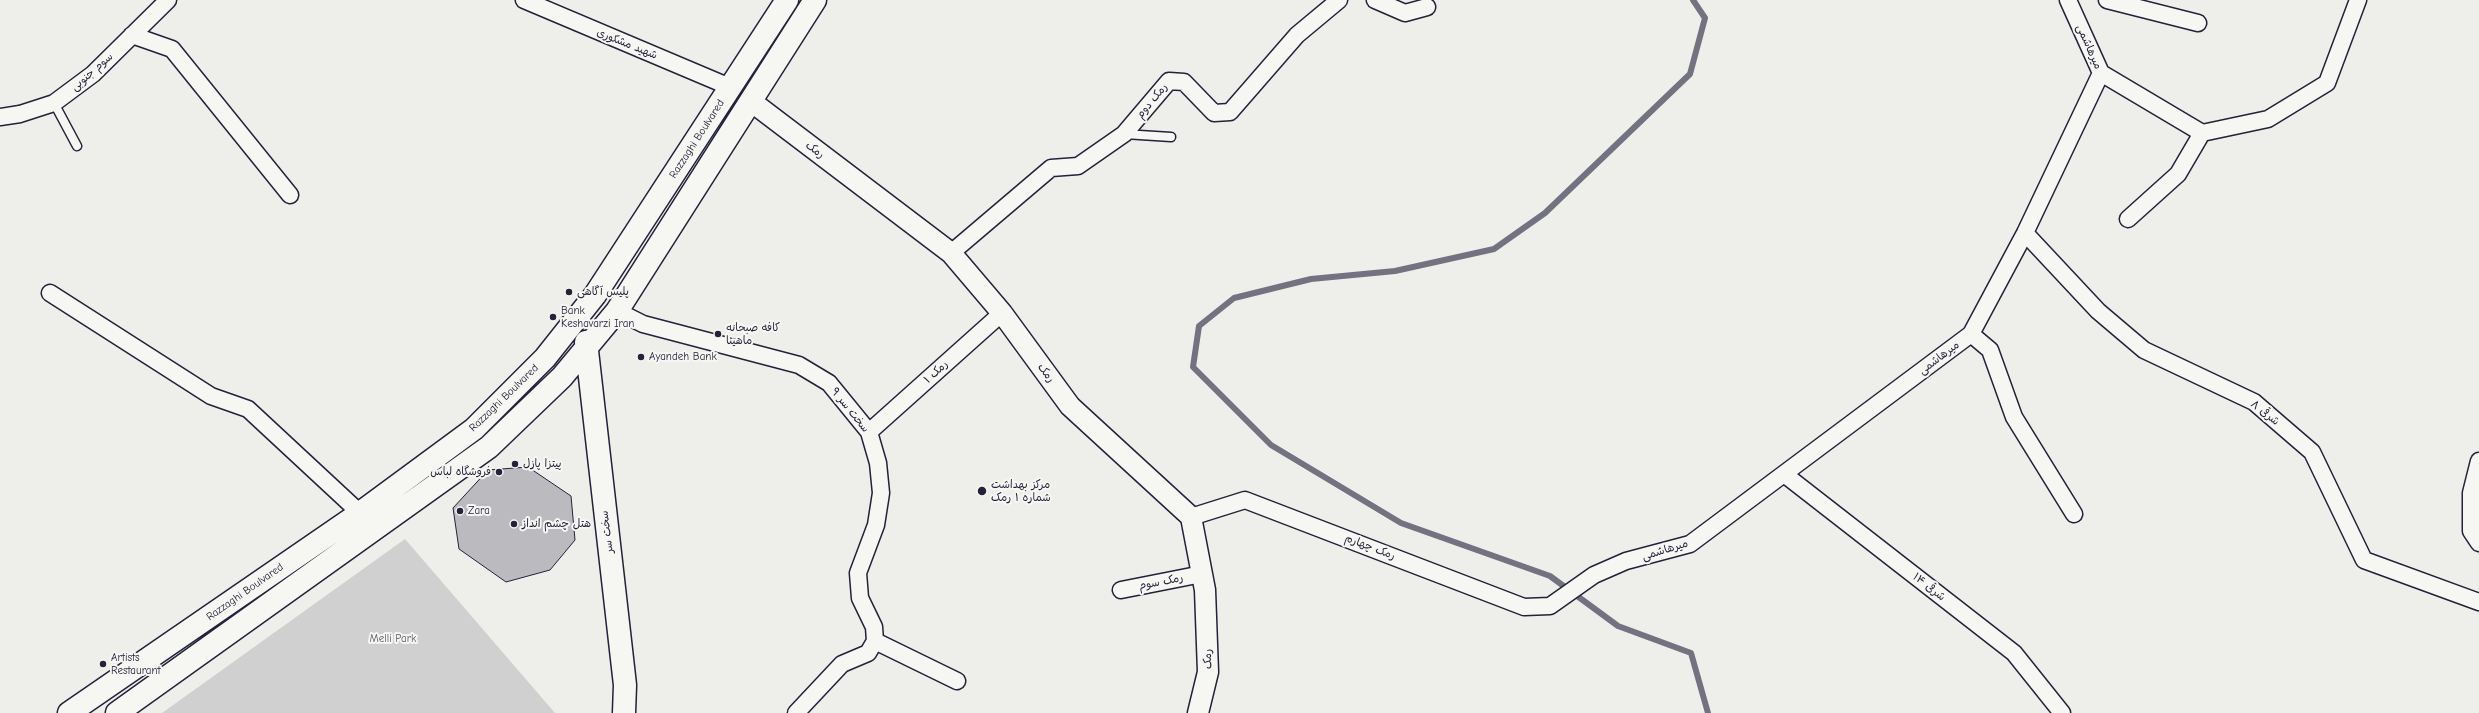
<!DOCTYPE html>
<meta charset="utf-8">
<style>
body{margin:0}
canvas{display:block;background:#eeeeeb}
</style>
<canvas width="2479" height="713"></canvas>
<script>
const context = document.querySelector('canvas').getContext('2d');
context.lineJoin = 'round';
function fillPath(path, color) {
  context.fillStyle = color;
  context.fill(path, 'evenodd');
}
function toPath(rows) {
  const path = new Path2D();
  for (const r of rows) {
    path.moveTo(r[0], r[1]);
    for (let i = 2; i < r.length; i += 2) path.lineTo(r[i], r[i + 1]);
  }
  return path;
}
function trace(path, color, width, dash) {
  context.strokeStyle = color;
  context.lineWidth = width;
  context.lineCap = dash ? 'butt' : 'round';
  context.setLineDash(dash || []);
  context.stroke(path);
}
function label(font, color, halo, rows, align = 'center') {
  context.font = font + ' "Comic Neue","Playpen Sans Arabic",sans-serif';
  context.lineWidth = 4;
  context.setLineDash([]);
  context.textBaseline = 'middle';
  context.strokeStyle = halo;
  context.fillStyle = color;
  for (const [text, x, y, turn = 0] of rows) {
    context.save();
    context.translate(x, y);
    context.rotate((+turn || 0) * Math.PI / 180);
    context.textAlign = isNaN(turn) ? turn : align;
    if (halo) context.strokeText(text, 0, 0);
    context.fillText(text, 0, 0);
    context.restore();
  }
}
fillPath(toPath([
 [405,539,555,713,162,713]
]), '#d0d0d1');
trace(toPath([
 [1693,0,1705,18,1690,74,1545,213,1494,249,1395,271,1311,279,1234,298,1199,326,1193,367,1271,445,1401,523,1550,576,1618,626,1691,653,1708,713]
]), '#727281', 6);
const building = toPath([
 [528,467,571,496,575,540,550,570,506,582,459,549,453,508,488,470,528,467]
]);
fillPath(building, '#bbbbbf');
trace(building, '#22223b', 1);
const service = toPath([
 [54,103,77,146],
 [1124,134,1171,137]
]);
const minor = toPath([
 [524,0,730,87],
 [1375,0,1405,13,1427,7],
 [2107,0,2198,23],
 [132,35,172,49,290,195],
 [2101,73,2202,133,2268,119,2327,83,2358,0],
 [0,117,20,114,54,103,93,74,168,0],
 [2128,219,2178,174,2202,133],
 [2025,233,2098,311,2144,350,2254,402,2312,452,2364,560,2479,602],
 [951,253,1051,168,1078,166,1124,134,1169,81,1184,82,1214,113,1230,112,1297,35,1339,0],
 [50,293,211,396,248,409,360,513],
 [617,311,643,324,799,365,829,383,869,432,878,463,881,493,876,525,858,573,860,598,874,627,875,641,868,653,842,664,796,713],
 [1971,334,1990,350,2014,417,2074,514],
 [869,432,1002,313],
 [2479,461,2471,493,2471,531,2479,543],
 [1784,474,2014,653,2062,713],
 [1191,517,1245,500,1524,607,1550,606,1594,575,1626,561,1690,544,1971,334,2025,233,2101,73,2068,0],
 [1121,590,1202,574],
 [875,641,957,681]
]);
const tertiary = toPath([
 [752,102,951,253,1002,313,1070,406,1191,517,1205,590,1208,672,1198,713]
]);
const primary = toPath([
 [586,342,625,685,624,713],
 [69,713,360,513,474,429,545,358,595,295,787,0],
 [117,713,489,447,562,377,617,311,815,0]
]);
trace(service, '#22223b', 11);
trace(minor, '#22223b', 19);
trace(tertiary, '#22223b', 23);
trace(primary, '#22223b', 25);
trace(service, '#f6f6f2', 8);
trace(minor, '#f6f6f2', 16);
trace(tertiary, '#f6f6f2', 20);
trace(primary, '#f6f6f2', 22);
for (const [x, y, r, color] of [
 [569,292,4,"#22223b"],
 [553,317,4,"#22223b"],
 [718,334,4,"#22223b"],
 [641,357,4,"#22223b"],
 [515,464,4,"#22223b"],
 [499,472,4,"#22223b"],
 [982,491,5,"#22223b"],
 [460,511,4,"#22223b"],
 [514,524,4,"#22223b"],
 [103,664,4,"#22223b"]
]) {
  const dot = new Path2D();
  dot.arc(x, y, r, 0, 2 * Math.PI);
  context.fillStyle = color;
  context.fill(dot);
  trace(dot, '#f6f6f2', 1.5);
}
label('11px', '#22223b', '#f6f6f2', [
 ["شهید مشکوری",627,44,22],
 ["میرهاشمی",2089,47,66],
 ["سوم جنوبی",92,72,-41],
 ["رمک دوم",1152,101,-50],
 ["Razzaghi Boulvared",697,139,-57],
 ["رمک",815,150,37],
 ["میرهاشمی",1939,358,-37],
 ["رمک ۱",936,372,-42],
 ["رمک",1046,373,54],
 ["Razzaghi Boulvared",504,398,-44],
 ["سخت سر ۹",850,410,51],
 ["شرقی ۸",2265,413,38],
 ["سخت سر",607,532,-97],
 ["رمک چهارم",1370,547,21],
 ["میرهاشمی",1665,550,-17],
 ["رمک سوم",1161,582,-11],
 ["شرقی ۱۴",1929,587,38],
 ["Razzaghi Boulvared",245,592,-35],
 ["رمک",1208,659,-91]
]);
label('11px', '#22223b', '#f6f6f2', [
 ["پلیس آگاهی",577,292],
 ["Bank",561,311],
 ["Keshavarzi Iran",561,324],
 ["کافه صبحانه",726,328],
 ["ماهینا",726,341],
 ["Ayandeh Bank",649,357],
 ["پیتزا پازل",523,464],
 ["فروشگاه لباس",491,472,"right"],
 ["مرکز بهداشت",991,485],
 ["شماره ۱ رمک",991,498],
 ["Zara",468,511],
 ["هتل چشم انداز",522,524],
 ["Artists",111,658],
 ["Restaurant",111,671]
], 'left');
label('11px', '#565668', '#f6f6f2', [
 ["Melli Park",393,639]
]);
</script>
